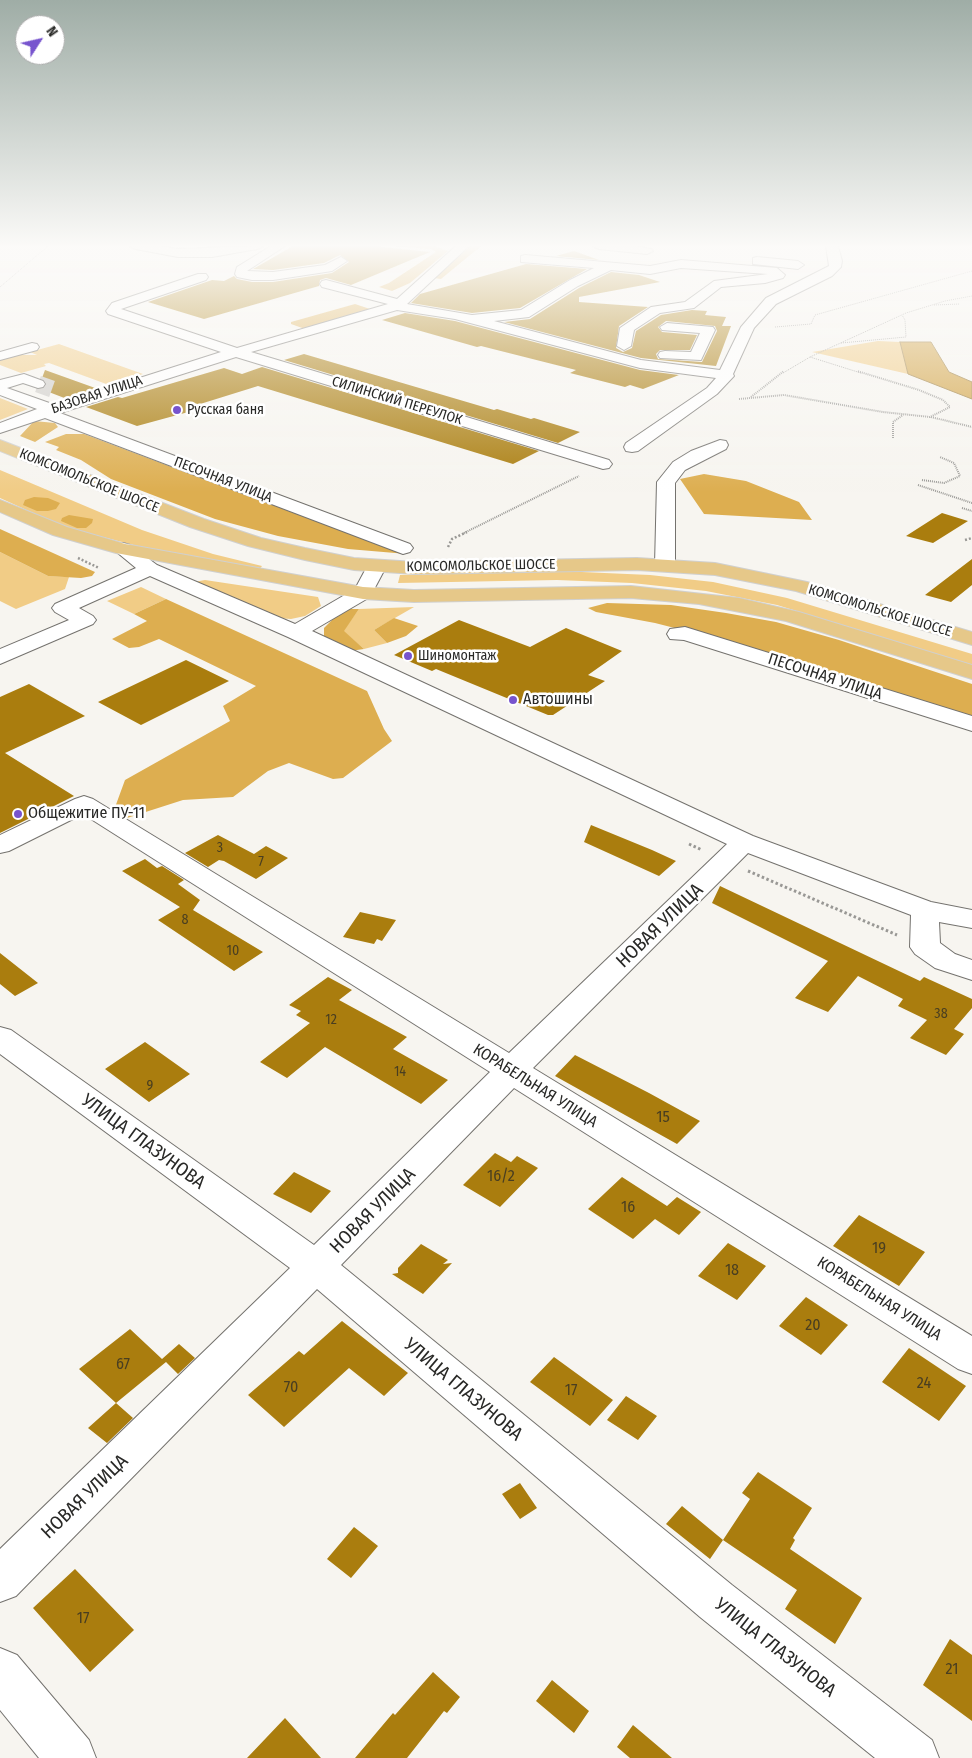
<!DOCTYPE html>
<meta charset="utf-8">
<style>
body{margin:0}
#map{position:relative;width:972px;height:1758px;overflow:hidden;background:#f7f5f0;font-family:"Fira Sans Condensed",sans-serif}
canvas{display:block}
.north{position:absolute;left:15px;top:15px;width:50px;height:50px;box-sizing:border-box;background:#fff;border:1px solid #a9a9a9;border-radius:50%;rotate:55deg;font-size:14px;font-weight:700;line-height:20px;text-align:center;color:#292927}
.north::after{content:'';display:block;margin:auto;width:18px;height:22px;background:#7754ce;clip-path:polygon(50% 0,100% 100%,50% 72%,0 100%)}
</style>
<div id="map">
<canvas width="972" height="1758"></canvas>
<div class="north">N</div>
</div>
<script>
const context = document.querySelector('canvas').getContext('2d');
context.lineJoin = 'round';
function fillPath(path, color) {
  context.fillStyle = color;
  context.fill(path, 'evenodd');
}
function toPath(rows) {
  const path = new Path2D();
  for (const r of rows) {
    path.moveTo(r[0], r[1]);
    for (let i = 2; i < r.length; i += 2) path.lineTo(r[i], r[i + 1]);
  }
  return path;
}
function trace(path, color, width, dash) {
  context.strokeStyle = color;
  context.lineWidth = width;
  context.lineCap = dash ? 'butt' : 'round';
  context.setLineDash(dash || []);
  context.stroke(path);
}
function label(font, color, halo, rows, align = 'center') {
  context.font = font + ' "Fira Sans Condensed",sans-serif';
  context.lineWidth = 5;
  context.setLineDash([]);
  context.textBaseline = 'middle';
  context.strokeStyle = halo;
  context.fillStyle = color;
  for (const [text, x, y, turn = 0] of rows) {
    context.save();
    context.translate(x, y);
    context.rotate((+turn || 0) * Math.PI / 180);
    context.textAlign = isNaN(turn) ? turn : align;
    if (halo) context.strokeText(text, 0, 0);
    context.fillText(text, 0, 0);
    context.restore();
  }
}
fillPath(toPath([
 [878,341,900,342,908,374,812,352],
 [59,344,143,374,109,385,49,363,44,364,46,366,21,373,0,365,0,360,17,355,37,355,30,352],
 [0,398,28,409,0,420],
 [0,470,142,530,213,554,262,566,259,570,153,550,64,527,0,498],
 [0,552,48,576,69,577,65,589,16,609,0,601],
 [559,571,650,575,713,582,787,598,972,654,972,665,777,605,706,591,632,583,557,580,398,583,400,575],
 [205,580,318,597,321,606,305,616,291,619,277,618,194,582],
 [141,587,166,599,134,614,107,601],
 [414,607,374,630,387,643,364,649,343,631,359,609]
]), '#f1cc86');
fillPath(toPath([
 [395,246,433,246,448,251,410,283,392,291,379,287,389,283,436,252,432,249],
 [471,246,481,246,441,279,433,278],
 [355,304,370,309,305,329,291,324,291,322],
 [34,421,55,423,58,427,35,442,20,436],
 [66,434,84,434,323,524,408,552,407,554,348,549,278,536,215,519,111,479,81,460,56,450,59,447,45,442],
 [704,474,746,481,799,502,812,520,704,514,680,479],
 [34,497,48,498,60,503,56,509,48,511,37,511,23,505,25,500],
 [69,515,93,519,92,523,86,528,77,528,61,521,62,518],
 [0,529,95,572,92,576,81,578,48,576,0,552],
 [166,599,367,691,384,729,392,741,343,778,333,779,289,763,268,771,233,797,183,800,127,818,114,810,125,780,230,721,223,706,256,686,159,639,139,647,129,648,112,639,147,621,134,614],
 [607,603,671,605,726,613,776,622,839,640,972,684,972,720,714,638,655,623,596,612,588,608],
 [343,609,359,609,344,631,364,649,350,651,324,637,324,628],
 [394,618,418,626,406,636,387,643,374,630]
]), '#ddae50');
const water = toPath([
 [900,342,931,342,949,372,972,382,972,399,908,374,900,342]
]);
fillPath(water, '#d2a344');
trace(water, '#9f7e3b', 1);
fillPath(toPath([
 [293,246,372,246,430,252,351,285,326,278,320,280,319,286,204,319,148,302,212,280,224,281,234,276,237,279,252,282,273,282,332,273,349,262,340,255,324,263,273,270,253,269],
 [574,251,599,260,556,256],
 [526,264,587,269,520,308,472,313,411,303,420,294],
 [611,272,639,275,660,282,579,297,579,302,648,307,619,326,616,348,623,352,632,348,636,331,661,315,692,310,707,311,705,315,726,317,722,326,731,326,716,366,641,358,504,322,530,319,579,288],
 [666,321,715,326,717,331,702,362,658,359,656,354,660,350,690,350,697,335,662,332,658,327],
 [405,313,455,321,640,370,679,375,643,389,630,385,625,387,570,373,576,370,481,346,477,347,382,320],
 [304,354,494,410,497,409,531,419,534,418,580,432,558,443,284,360],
 [262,367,539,451,513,464,258,386,197,405,203,408,137,426,86,407,118,397,122,398,224,368,242,374],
 [45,370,98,389,67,399,41,389,47,385,42,378],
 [942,513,968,521,933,543,906,536],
 [972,559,972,585,951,602,925,595],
 [459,620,530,647,566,628,622,651,588,675,605,681,553,715,548,715,436,669,432,671,394,655],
 [186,660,229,681,141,725,98,702],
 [29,684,85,716,5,753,74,796,0,833,0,697],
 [591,825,652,850,676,861,659,876,584,842],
 [218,835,254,854,266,846,288,858,256,879,224,861,219,860,208,867,185,853],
 [145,859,157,868,162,866,184,880,178,884,200,900,193,910,263,952,234,971,158,920,180,907,122,871],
 [720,886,920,981,924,977,972,999,972,1008,954,1029,964,1034,946,1055,910,1038,927,1020,898,1006,903,999,858,976,828,1012,795,998,828,961,712,903],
 [360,912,396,920,382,941,377,939,374,944,343,937],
 [0,953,38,983,15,996,0,984],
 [328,977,352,990,339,1000,407,1037,393,1049,448,1080,421,1104,325,1047,287,1078,260,1062,310,1023,296,1015,301,1011,289,1005],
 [145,1042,190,1074,149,1102,105,1069],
 [575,1055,649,1093,700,1121,677,1144,555,1076],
 [495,1153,511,1162,517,1156,538,1168,500,1207,463,1185],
 [294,1172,331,1191,311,1213,273,1194],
 [622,1177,667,1206,677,1197,701,1212,679,1235,655,1219,633,1239,588,1209],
 [859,1215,925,1252,899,1286,833,1246],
 [728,1243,766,1266,737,1300,698,1276],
 [421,1244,448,1260,443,1264,452,1263,423,1294,392,1274,398,1273,398,1268],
 [806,1297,848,1325,821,1355,779,1326],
 [342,1321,408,1373,384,1396,349,1368,284,1427,248,1395,299,1351,304,1355],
 [130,1329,162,1359,179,1344,195,1358,178,1374,166,1362,116,1403,79,1369],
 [909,1348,966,1386,939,1421,882,1382],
 [554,1357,613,1400,590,1426,530,1382],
 [626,1396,657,1416,638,1440,607,1420],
 [116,1403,133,1418,107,1443,88,1428],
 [758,1472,812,1508,793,1538,795,1540,790,1549,862,1598,835,1644,785,1609,797,1590,723,1540,750,1499,742,1493],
 [520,1483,537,1508,520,1519,502,1494],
 [682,1506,723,1540,710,1559,666,1524],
 [354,1527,378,1546,351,1578,327,1559],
 [75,1569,134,1630,90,1672,33,1608],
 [950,1639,972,1655,972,1721,923,1685],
 [433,1672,460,1697,447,1713,444,1711,407,1758,355,1758,393,1713,395,1715],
 [552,1680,589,1711,574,1733,536,1701],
 [285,1718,321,1758,247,1758],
 [633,1725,672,1758,630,1758,617,1747]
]), '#aa7d0e');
trace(toPath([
 [38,384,52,389]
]), '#ceccc8', 17, [17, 8]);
const minor = toPath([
 [130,246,158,246,178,249,263,246,257,249,212,257,178,257,136,249,130,246],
 [271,246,285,246,247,271,273,272,325,265,341,257,347,261,332,271,273,280,252,280,237,277,235,274,237,267,271,246],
 [456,246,469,246,407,304,472,315,521,310,570,280,594,268,521,262,521,256,525,255,650,266,681,260,777,268,785,275,783,278,765,283,721,287,694,308,660,313,634,330,631,346,624,350,617,346,620,328,651,307,685,302,714,281,768,274,681,268,650,274,611,270,578,286,529,317,494,321,641,360,720,370,741,327,766,298,829,266,826,246,838,246,842,261,841,267,832,276,776,304,754,328,733,374,734,376,717,394,638,451,632,452,626,451,624,447,626,443,707,388,716,378,640,368,455,319,397,310,251,352,609,460,612,464,609,468,603,469,236,357,60,413,410,544,413,548,410,552,403,554,45,418,0,433,0,423,37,409,0,395,0,380,24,374,43,381,45,384,43,387,38,388,23,383,7,388,55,405,221,352,108,314,106,311,112,303,198,274,206,274,208,277,206,280,121,309,237,348,388,304,322,287,320,284,322,281,326,280,397,299,456,246],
 [593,246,634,246,651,249,653,251,647,254,599,249,593,246],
 [757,257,798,261,804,265,798,269,753,264,753,258,757,257],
 [667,323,713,327,715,330,701,360,660,358,658,355,660,352,665,351,691,352,700,333,662,330,660,327,667,323],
 [32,343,37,344,39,347,37,350,0,360,0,352,32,343],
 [720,440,726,441,728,445,726,449,685,470,675,483,675,565,672,569,665,571,658,569,655,565,657,482,673,462,691,451,720,440],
 [123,543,130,545,157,565,295,624,355,589,370,561,384,561,387,565,370,597,312,631,753,836,931,902,972,910,972,928,939,922,940,943,955,954,972,960,972,980,935,968,915,954,910,947,911,915,748,853,533,1068,972,1336,972,1374,958,1369,514,1088,341,1265,732,1585,932,1740,939,1758,875,1758,700,1617,317,1289,16,1596,0,1602,0,1549,290,1268,0,1054,0,1027,11,1030,314,1245,490,1072,83,814,9,851,0,853,0,835,75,799,84,796,93,799,509,1053,727,844,288,637,150,576,79,608,93,616,96,620,93,624,0,664,0,649,69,620,55,612,52,608,55,604,136,568,113,549,116,545,123,543],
 [685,627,972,716,972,731,684,640,670,639,667,634,670,629,685,627],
 [0,1648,17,1655,89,1740,96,1758,39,1758,0,1710,0,1648]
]);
const major = toPath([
 [0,440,204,519,261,538,305,548,354,558,415,562,637,558,715,563,807,582,972,632,972,645,796,591,715,575,637,570,415,574,354,570,305,560,248,546,190,527,0,451,0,440],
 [0,500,67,527,125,544,363,587,414,590,631,586,739,598,799,612,972,665,972,679,786,621,699,604,631,598,414,602,363,599,116,553,53,535,0,512,0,500]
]);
trace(minor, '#74726e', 2);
trace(major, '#d0d0cf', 2);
trace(toPath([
 [0,287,48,246],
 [934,305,960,304],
 [775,327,811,324,815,315,972,271],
 [841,343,906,337,905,320,902,315],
 [783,373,810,357],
 [861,373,810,357,906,313,945,301,972,296]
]), '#999895', 1, [1, 1]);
trace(toPath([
 [751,397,784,371],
 [739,399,784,395,883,412,930,417,950,407,943,400,919,390,857,371],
 [931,417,972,427],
 [893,438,893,422,903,415],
 [922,480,944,483,960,476,954,463,940,457],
 [918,485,972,503],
 [962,508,972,511],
 [464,533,579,476]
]), '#999895', 2, [1, 1]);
trace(toPath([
 [965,540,972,538],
 [448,547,452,539,467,532],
 [78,558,99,568]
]), '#999895', 2.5, [2, 2]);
trace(toPath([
 [689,844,702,850],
 [748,871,897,935]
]), '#999895', 3, [2.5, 2.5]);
fillPath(minor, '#fff');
fillPath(major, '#e6c889');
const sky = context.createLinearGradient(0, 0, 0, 492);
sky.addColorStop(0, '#9fada6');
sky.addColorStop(0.5, '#fbfaf8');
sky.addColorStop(1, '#fbfaf800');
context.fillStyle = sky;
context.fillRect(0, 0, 972, 492);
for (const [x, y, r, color] of [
 [177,410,5,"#7754ce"],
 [408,656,5,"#7754ce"],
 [513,700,5,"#7754ce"],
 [18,814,5,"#7754ce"]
]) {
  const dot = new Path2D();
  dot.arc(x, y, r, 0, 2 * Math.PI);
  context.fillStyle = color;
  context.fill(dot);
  trace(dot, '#fff', 2);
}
label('14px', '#292927', '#fff', [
 ["БАЗОВАЯ УЛИЦА",97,395,-18],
 ["СИЛИНСКИЙ ПЕРЕУЛОК",397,401,17],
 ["ПЕСОЧНАЯ УЛИЦА",223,480,21],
 ["КОМСОМОЛЬСКОЕ ШОССЕ",89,481,22],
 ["КОМСОМОЛЬСКОЕ ШОССЕ",481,566,-1],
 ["КОМСОМОЛЬСКОЕ ШОССЕ",880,611,17]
]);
label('14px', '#292927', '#fff', [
 ["Русская баня",187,410],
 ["Шиномонтаж",418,656]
], 'left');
label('14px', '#493e21', null, [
 ["3",220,848],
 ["7",261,862],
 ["8",185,920],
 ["10",233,951],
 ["38",941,1014],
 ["12",331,1020],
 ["14",400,1072],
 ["9",150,1086]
]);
label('16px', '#292927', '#fff', [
 ["ПЕСОЧНАЯ УЛИЦА",825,677,18],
 ["КОРАБЕЛЬНАЯ УЛИЦА",535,1086,32],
 ["КОРАБЕЛЬНАЯ УЛИЦА",879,1299,32]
]);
label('16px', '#292927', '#fff', [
 ["Автошины",523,700],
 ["Общежитие ПУ-11",28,814]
], 'left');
label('16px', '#493e21', null, [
 ["15",663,1118],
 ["16/2",501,1177],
 ["16",628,1208],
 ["19",879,1249],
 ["18",732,1271],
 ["20",813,1326],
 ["67",123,1365],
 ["24",924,1384],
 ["70",291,1388],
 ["17",571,1391],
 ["17",83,1619],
 ["21",952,1670]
]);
label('19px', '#292927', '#fff', [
 ["НОВАЯ УЛИЦА",660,926,-44],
 ["УЛИЦА ГЛАЗУНОВА",143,1142,36],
 ["НОВАЯ УЛИЦА",373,1211,-45],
 ["УЛИЦА ГЛАЗУНОВА",463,1390,40],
 ["НОВАЯ УЛИЦА",85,1497,-44],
 ["УЛИЦА ГЛАЗУНОВА",775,1648,38]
]);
</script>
